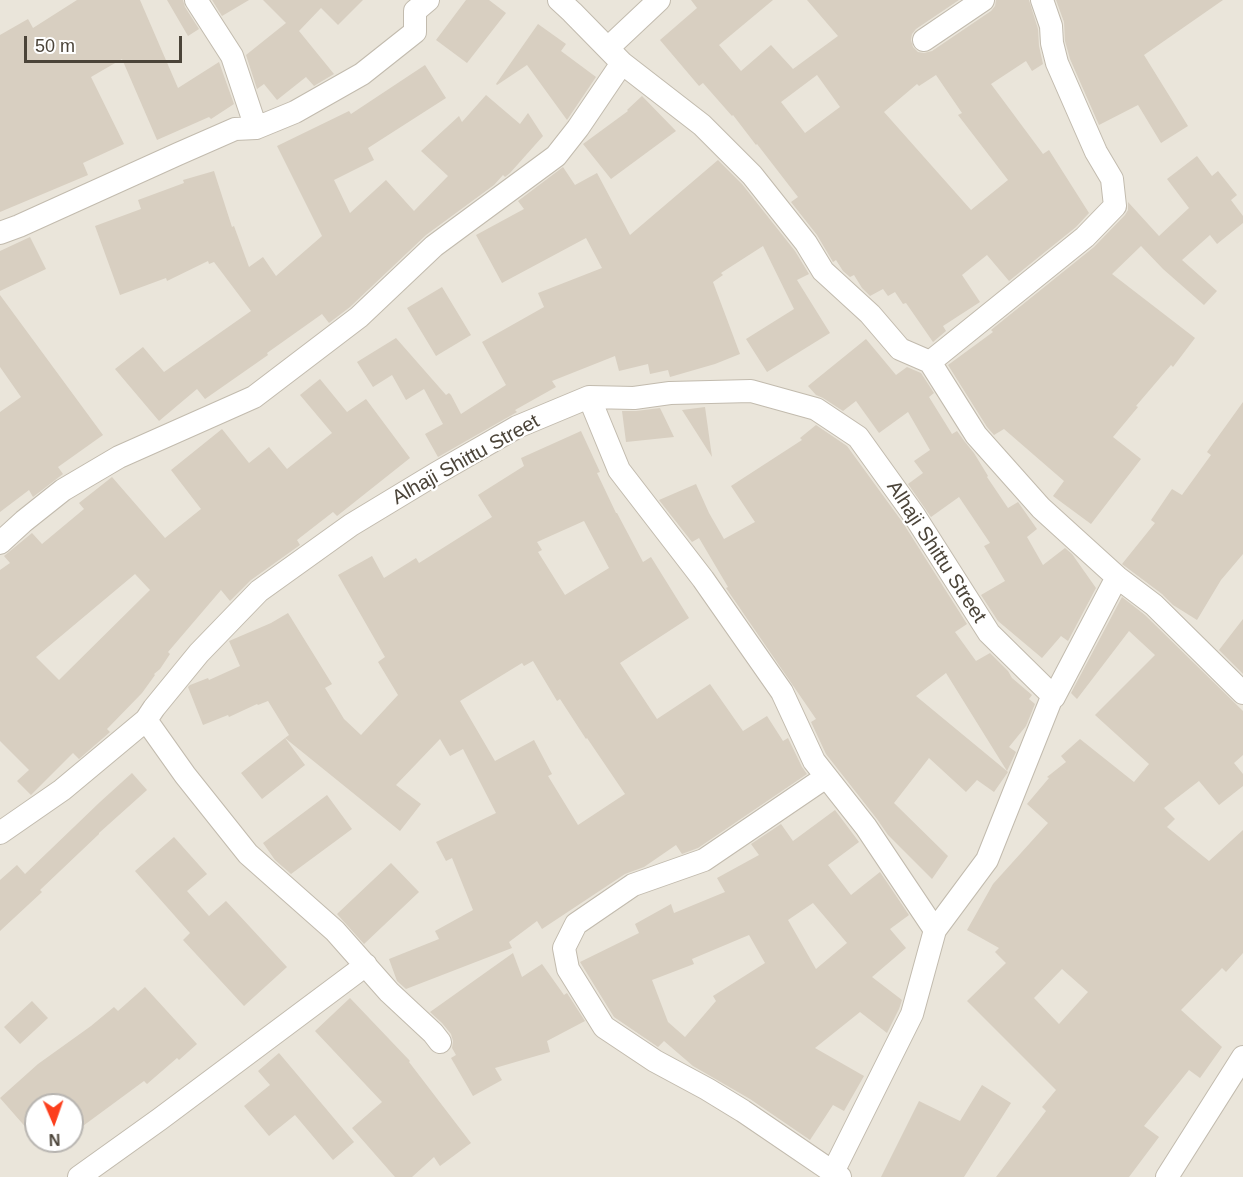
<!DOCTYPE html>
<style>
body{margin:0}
#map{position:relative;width:1243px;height:1177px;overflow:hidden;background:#f6f3ec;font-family:Arial,sans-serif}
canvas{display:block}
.north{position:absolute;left:24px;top:1093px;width:60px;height:60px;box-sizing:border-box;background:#fff;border:2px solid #b7b4b0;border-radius:50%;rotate:178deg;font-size:16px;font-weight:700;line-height:24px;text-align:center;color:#4b4439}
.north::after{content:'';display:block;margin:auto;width:21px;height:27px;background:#fc3f1d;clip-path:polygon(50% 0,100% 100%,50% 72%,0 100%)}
.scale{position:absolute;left:24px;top:36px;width:158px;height:27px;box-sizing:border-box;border:3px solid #4b4439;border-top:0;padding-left:8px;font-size:18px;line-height:21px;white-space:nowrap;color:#4b4439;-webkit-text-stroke:4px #fff;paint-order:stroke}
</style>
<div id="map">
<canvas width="1243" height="1177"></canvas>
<div class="north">N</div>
<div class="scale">50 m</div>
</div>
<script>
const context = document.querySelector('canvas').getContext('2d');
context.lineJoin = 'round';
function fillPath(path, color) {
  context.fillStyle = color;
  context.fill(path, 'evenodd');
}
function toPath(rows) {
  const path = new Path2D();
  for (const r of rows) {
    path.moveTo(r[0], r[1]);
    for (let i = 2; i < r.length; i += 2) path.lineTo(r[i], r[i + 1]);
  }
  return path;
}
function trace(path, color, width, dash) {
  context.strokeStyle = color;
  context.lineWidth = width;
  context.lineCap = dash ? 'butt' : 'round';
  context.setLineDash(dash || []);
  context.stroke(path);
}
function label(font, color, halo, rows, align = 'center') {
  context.font = font + ' Arial,sans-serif';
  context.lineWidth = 4.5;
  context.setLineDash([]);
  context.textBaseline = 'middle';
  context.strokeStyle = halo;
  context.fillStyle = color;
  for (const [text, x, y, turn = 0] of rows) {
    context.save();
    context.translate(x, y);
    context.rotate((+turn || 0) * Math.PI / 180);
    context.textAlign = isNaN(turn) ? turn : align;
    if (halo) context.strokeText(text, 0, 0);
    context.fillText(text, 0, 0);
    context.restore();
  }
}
fillPath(toPath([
 [0,0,1243,0,1243,1177,0,1177],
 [36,1105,72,1105,72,1141,36,1141]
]), '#eae5da');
fillPath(toPath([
 [77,0,140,0,178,88,219,62,234,104,211,119,209,117,157,140,122,59,91,77,124,144,83,163,88,175,0,212,0,35,28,19,33,28],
 [167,0,183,0,185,7,199,29,188,36],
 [212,0,249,0,222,16],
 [263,0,363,0,338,25,321,8,299,31,334,74,314,86,306,77,277,100,264,84,257,89,246,55,286,23],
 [466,0,489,0,506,13,467,63,436,40],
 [691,0,773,0,719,45,741,71,771,45,793,69,838,36,807,0,959,0,916,29,912,34,911,40,913,47,918,52,924,53,932,51,991,11,995,6,996,0,1029,0,1038,29,1039,46,1043,64,1032,71,1026,61,991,84,1043,154,1049,150,1089,213,1076,227,1009,281,987,255,962,275,980,302,943,326,946,331,933,342,906,303,903,304,895,292,888,296,883,289,870,296,862,288,854,275,850,277,843,271,836,260,833,262,817,235,791,202,798,197,757,144,756,145,733,115,732,116,703,83,699,86,660,40,697,8],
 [817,75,840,107,805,133,781,102],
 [936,75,962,113,958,115,1008,180,971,210,884,112,917,84,919,86],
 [1056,0,1223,0,1144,55,1188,126,1161,143,1138,105,1099,125,1070,59,1065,41,1064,22],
 [538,24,566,44,561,51,596,77,567,120,527,65,497,85,496,84],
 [425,65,446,98,368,148,374,160,334,180,350,213,386,180,414,211,448,176,421,151,459,116,462,122,486,95,520,124,528,113,543,136,510,173,505,177,503,175,494,185,426,235,350,307,329,323,322,314,267,353,268,355,205,399,197,389,159,421,115,369,143,347,164,372,251,311,214,262,209,264,208,261,167,281,166,278,120,295,95,226,141,209,138,200,184,183,183,180,214,171,232,227,234,226,249,267,263,257,276,276,322,236,277,146,349,111,351,114],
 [642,96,676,131,611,179,583,144,628,111,627,110],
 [1197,156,1212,176,1218,171,1237,195,1231,200,1243,216,1243,223,1217,244,1210,235,1182,260,1217,291,1204,305,1163,269,1141,246,1112,274,1195,338,1173,367,1171,365,1136,406,1138,407,1113,437,1141,459,1091,524,1053,496,1064,481,1004,429,994,435,987,427,948,365,993,332,991,330,1094,247,1125,215,1128,210,1128,202,1159,236,1189,208,1167,179],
 [718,160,742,184,795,251,809,274,797,280,830,333,767,372,746,339,794,309,763,246,721,273,723,275,713,282,740,354,715,364,670,377,668,370,650,374,648,364,619,371,615,356,552,381,556,387,515,410,517,412,438,457,425,434,443,424,424,389,406,400,392,375,373,387,357,362,396,338,446,395,449,393,451,395,461,414,506,385,482,342,544,307,538,293,602,268,586,238,502,283,476,235,524,209,518,201,563,167,575,185,597,173,630,235],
 [30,237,46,269,0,291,0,251],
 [442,287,471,335,436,356,407,308],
 [0,295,103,435,58,467,63,474,33,497,29,490,0,512,0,412,21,397,0,367],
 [866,339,896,375,907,367,921,373,934,393,929,397,952,434,957,431,965,442,974,453,988,476,987,477,1008,508,1018,502,1037,529,1027,537,1043,565,1065,548,1072,554,1096,588,1068,641,1061,636,1042,658,998,621,981,595,1005,581,984,546,990,543,959,497,931,517,908,484,923,473,914,461,930,450,908,412,879,433,856,401,843,411,823,398,816,395,808,386],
 [320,379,347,412,366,399,410,458,337,516,333,512,297,540,300,545,251,580,230,601,221,590,168,652,170,654,160,669,154,674,155,675,142,693,107,729,110,732,79,759,73,753,31,795,17,781,29,770,0,741,0,570,10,563,4,556,32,533,42,544,84,509,79,503,112,477,165,538,201,509,171,470,222,429,249,463,269,447,287,469,332,433,300,395],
 [135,574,150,590,59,680,36,657],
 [1243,402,1243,554,1221,580,1197,620,1173,605,1162,594,1122,564,1155,523,1151,520,1172,489,1182,495,1211,455,1207,452],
 [705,407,712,457,682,410],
 [660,408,674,437,626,442,622,411,636,411],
 [816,425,847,446,903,523,967,624,955,632,976,661,990,653,1008,671,1012,678,1032,695,1029,699,1035,704,1026,726,1009,747,1016,752,1007,771,946,673,916,696,1008,772,994,792,977,780,966,792,929,758,894,803,948,856,932,879,888,835,877,819,826,754,811,722,816,719,726,588,728,587,699,538,692,542,659,500,696,484,709,513,724,539,755,522,731,486,802,440,800,438],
 [581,431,600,472,597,473,616,513,617,513,643,562,651,557,689,618,620,663,657,719,710,684,743,731,767,716,783,741,788,738,802,767,807,774,698,848,682,854,676,845,644,867,625,874,542,929,537,921,509,942,512,948,406,989,397,981,389,959,439,939,435,931,473,910,452,858,446,861,436,842,496,813,463,749,450,756,440,739,396,785,421,804,400,831,285,738,289,735,268,701,258,705,257,704,229,717,228,715,203,725,188,687,190,685,208,678,209,680,240,666,229,641,271,623,288,613,332,684,325,688,344,719,361,735,398,695,378,662,385,657,338,575,372,556,384,578,416,558,419,563,492,517,478,495,524,466,521,458],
 [584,521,609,568,565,595,538,552,542,550,537,542],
 [533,661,557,701,560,699,586,739,587,738,625,794,578,825,548,776,552,774,534,740,495,761,460,701,522,663,524,666],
 [1122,597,1145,615,1243,711,1243,755,1234,763,1243,774,1243,786,1219,805,1199,781,1164,808,1175,819,1167,827,1209,861,1243,830,1243,953,1226,972,1222,968,1181,1010,1222,1047,1200,1078,1189,1070,1144,1126,1159,1137,1129,1177,996,1177,1046,1111,1042,1107,1056,1090,967,1001,1006,963,995,952,999,948,967,930,993,884,1048,823,1027,804,1049,778,1047,777,1066,762,1061,756,1080,739,1134,782,1149,764,1095,715,1155,655,1129,631,1077,699,1071,693],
 [1062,969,1088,992,1059,1024,1034,998],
 [1243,619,1243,674,1219,650],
 [285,738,305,765,262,799,241,773],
 [132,773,147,790,99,833,99,834,40,890,42,892,0,931,0,880,17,865,25,874,100,802],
 [327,795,352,829,291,874,275,860,263,843],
 [835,810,859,842,828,865,851,895,880,872,909,915,890,929,906,948,872,977,902,1000,899,1009,887,1033,860,1012,815,1048,864,1076,844,1111,833,1105,810,1140,750,1099,693,1066,664,1041,658,1047,614,1017,580,962,639,933,635,924,671,904,674,913,725,892,717,878,759,855,751,844,781,824,793,841],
 [813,903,847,943,816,969,788,920],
 [749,935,765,963,713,996,716,1001,685,1037,668,1022,652,980,694,964,692,959],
 [174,837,207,874,187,891,209,916,226,901,287,967,244,1006,183,940,190,933,135,871],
 [391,863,419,892,364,944,337,914],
 [513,953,522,977,542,964,564,995,567,993,585,1021,547,1041,550,1052,495,1068,502,1080,473,1096,451,1058,456,1055,452,1048,453,1041,451,1034,442,1023,430,1012],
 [145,987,197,1044,179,1060,177,1058,147,1084,144,1081,72,1134,72,1105,36,1105,36,1139,0,1098,38,1064,91,1026,114,1007,118,1011],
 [350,998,410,1061,409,1062,471,1143,440,1166,434,1157,412,1177,395,1177,352,1128,382,1102,315,1031],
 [32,1001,48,1018,20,1044,4,1027],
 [279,1053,354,1142,333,1160,295,1115,269,1136,244,1106,270,1085,258,1071],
 [982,1085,1011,1103,964,1177,881,1177,919,1101,960,1121]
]), '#d8cfc1');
const minor = toPath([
 [196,0,232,56,256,128],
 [559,0,572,12,622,63,702,125,752,175,806,243,823,271,870,314,900,349,930,362,976,435,1041,508,1117,577,1154,605,1243,693],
 [924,40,983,0],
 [608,48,659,0],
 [0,233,19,226,178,154,235,129,256,128,295,112,362,74,415,32,415,11,428,0],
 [930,362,1085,237,1115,206,1112,179,1096,152,1057,63,1052,43,1051,26,1042,0],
 [589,397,619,470,703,579,782,692,814,761,866,827,935,930],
 [0,543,24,521,63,490,119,457,254,397,359,317,434,246,556,156,578,128,622,63],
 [146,720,185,775,248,854,335,931,389,992,433,1033,440,1042],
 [826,777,704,860,633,885,576,924,564,948,568,969,604,1027,655,1061,707,1089,743,1111,840,1177],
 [0,833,62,790,146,720,154,708,199,653,259,591,351,525,437,473,517,427,589,397,634,398,670,393,751,391,816,409,858,437,914,515,989,633,1054,697],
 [833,1172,912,1014,935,930,987,860,1052,697,1054,697,1117,577],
 [79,1177,160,1119,366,965],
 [1167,1177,1243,1057]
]);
trace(minor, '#c2bbae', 24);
trace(minor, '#fff', 22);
label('20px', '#4b4439', '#fff', [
 ["Alhaji Shittu Street",466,460,-29],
 ["Alhaji Shittu Street",936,552,57]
]);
</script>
